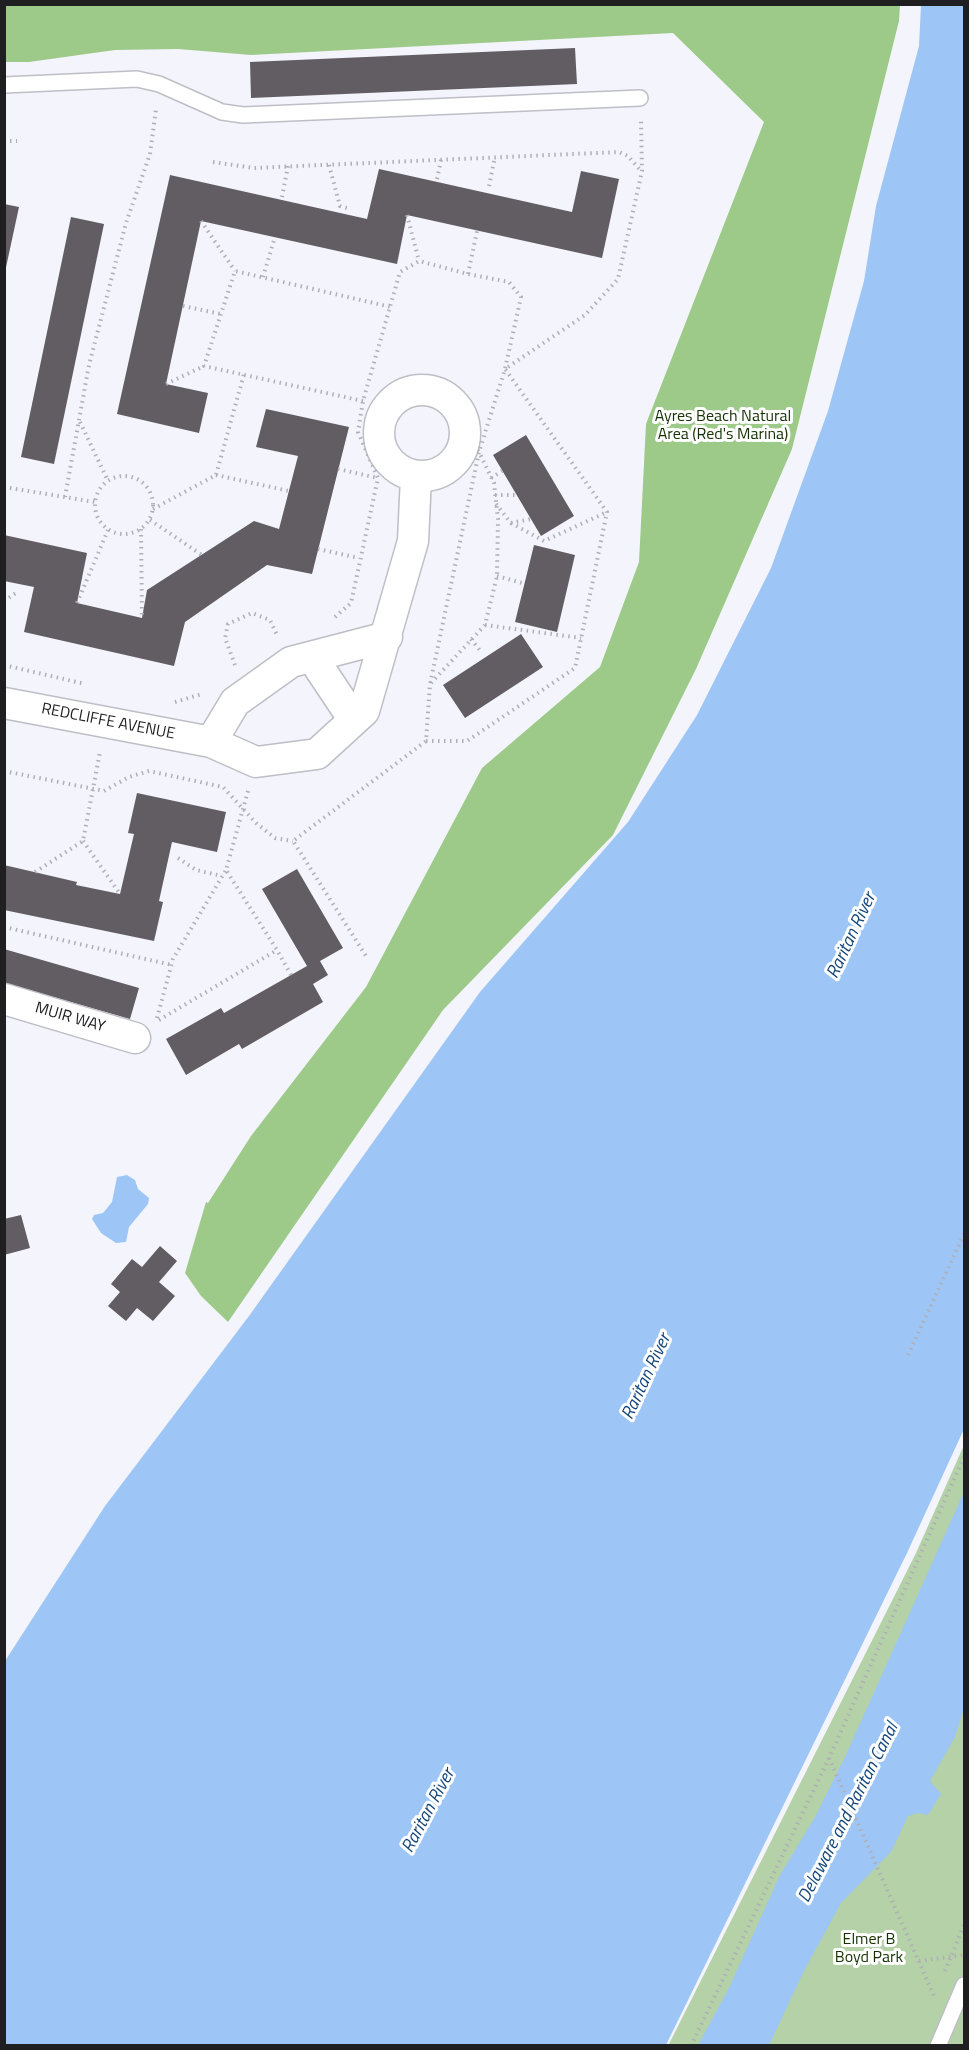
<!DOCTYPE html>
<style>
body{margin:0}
#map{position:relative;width:969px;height:2050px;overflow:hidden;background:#f4f4fc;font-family:"Titillium Web",sans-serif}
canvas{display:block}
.frame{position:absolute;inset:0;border:6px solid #1f1f22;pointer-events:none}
</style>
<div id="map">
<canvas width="969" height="2050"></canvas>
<div class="frame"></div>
</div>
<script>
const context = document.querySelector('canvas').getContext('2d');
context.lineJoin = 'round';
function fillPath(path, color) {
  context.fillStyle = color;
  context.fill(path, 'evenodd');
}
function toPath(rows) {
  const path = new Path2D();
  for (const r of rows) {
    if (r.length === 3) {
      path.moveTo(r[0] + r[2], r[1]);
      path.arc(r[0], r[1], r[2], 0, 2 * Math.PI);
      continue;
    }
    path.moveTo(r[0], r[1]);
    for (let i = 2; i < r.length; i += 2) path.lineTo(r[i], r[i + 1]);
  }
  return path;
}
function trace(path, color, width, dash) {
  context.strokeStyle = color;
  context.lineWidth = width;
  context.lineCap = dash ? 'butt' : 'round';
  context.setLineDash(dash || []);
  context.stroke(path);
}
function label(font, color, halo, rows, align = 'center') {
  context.font = font + ' "Titillium Web",sans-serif';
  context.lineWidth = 6;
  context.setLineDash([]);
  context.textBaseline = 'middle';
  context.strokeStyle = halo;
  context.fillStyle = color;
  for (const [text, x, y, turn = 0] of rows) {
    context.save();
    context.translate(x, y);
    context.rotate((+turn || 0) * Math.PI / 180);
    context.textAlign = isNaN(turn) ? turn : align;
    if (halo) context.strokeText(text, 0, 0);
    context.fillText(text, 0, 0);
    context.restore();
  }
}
fillPath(toPath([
 [964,1445,964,2045,668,2046,916,1553]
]), '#b4d1a7');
fillPath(toPath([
 [4,5,900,5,899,21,792,449,696,669,613,835,443,1010,228,1322,201,1296,185,1273,206,1202,208,1203,251,1136,366,987,482,768,600,667,639,562,646,424,764,122,673,33,251,55,178,49,115,50,29,62,5,62]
]), '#9dca89');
fillPath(toPath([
 [921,5,964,5,964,1429,907,1553,666,2045,5,2045,5,1661,105,1506,249,1316,480,992,628,822,697,715,771,568,828,411,864,281,876,206,919,46],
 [127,1175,135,1180,138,1189,149,1198,148,1204,129,1227,126,1242,116,1243,101,1233,92,1219,94,1215,103,1213,112,1202,117,1177],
 [964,1492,964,1708,955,1737,930,1781,941,1794,928,1815,918,1813,908,1816,891,1852,841,1903,804,1971,769,2045,698,2045,728,1990,780,1875,815,1817,845,1757]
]), '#9dc6f6');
fillPath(toPath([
 [575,48,577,84,251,98,250,62],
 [379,169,572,212,581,171,619,179,602,258,407,215,397,264,201,221,166,384,208,393,199,433,117,414,170,175,367,219],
 [4,204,19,207,5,272,4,272],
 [71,217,104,224,54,464,21,457],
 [266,409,349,427,312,574,267,565,185,622,174,666,24,632,34,587,4,581,4,535,87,553,77,603,142,618,147,590,254,521,279,529,298,456,256,447],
 [526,435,574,516,541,536,493,455],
 [534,545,575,555,557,632,515,622],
 [521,634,543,667,465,718,443,685],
 [137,793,226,812,217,852,172,842,159,901,163,902,154,941,4,910,4,865,77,882,76,885,120,894,134,834,128,833],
 [297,869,343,948,320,961,328,975,313,984,323,1002,242,1049,239,1044,186,1075,166,1039,221,1008,224,1013,307,966,262,889],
 [4,949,139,988,130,1019,4,983],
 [21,1215,30,1248,4,1255,4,1219],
 [160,1246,177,1261,159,1282,175,1296,153,1321,137,1308,126,1321,108,1306,120,1292,111,1284,132,1259,142,1267]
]), '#615d63');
const lane = toPath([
 [4,85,137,79,159,84,222,112,243,115,640,98],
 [938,2046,964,1985]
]);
const street = toPath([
 [422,433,43],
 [312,657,354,720],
 [4,703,211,742,256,762,317,754,364,711,413,541,416,477],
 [211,742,235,702,291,662,387,637],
 [4,999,135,1038]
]);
trace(lane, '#bebec6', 18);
trace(street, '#bebec6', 33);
trace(toPath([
 [4,141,17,141],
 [213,162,254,168,619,152,628,156,641,171],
 [329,165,340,206,350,209],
 [437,179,441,160],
 [489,186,495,157],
 [282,197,288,166],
 [407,215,419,261],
 [201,221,235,271],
 [468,274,477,231],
 [263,277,275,237],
 [183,306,221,314],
 [166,384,204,366],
 [363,401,204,366,235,271,391,307],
 [80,422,108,481],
 [338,469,378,478],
 [216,475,289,491],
 [124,505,29],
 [491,478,502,471],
 [4,487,95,502],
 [495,495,516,495],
 [65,497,89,365,126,223,150,154,156,109],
 [496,504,511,523,531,519],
 [153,509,216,475,244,374],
 [150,520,202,555],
 [511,523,544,541,607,512],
 [141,529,142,618],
 [318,549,359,558],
 [497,576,522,583],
 [4,601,16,593],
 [77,603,108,530],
 [335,617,351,603,378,478,358,432,363,401,400,272,419,261,468,274,509,282,521,297,505,369,479,452,430,684,426,741,293,841,366,956],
 [485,625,581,638],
 [471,639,482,653],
 [4,665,85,684],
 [235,665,225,638,228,624,252,613,270,620,277,635],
 [431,683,485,625,497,576,498,519,494,483,479,452,466,436],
 [175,702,202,694],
 [426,741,467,741,575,668,607,512,505,369,585,315,618,279,642,171,641,121],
 [4,771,104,791,129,777,149,771,223,787,256,823,275,838,293,841],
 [248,791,226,870,277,950,291,975],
 [83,841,120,894],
 [178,858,196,870,222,876],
 [35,872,83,841,100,752],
 [4,927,172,965],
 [157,1018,173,959,226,870],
 [159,1020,277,950],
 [908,1355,964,1234],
 [829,1758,934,1996],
 [919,1961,964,1955],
 [945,1971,964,1925],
 [691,2046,829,1758,964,1457]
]), '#afafb5', 4, [1.5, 4.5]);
trace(lane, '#fff', 15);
trace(street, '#fff', 30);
label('16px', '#153204', '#fff', [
 ["Ayres Beach Natural",723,417],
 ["Area (Red's Marina)",723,435],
 ["Elmer B",869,1940],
 ["Boyd Park",869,1958]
]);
label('16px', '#1f1f22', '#fff', [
 ["REDCLIFFE AVENUE",108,722,11],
 ["MUIR WAY",70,1018,16]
]);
label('italic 18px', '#12467b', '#fff', [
 ["Raritan River",852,936,-65],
 ["Raritan River",647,1377,-65],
 ["Raritan River",429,1811,-62],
 ["Delaware and Raritan Canal",849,1813,-63]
]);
</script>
